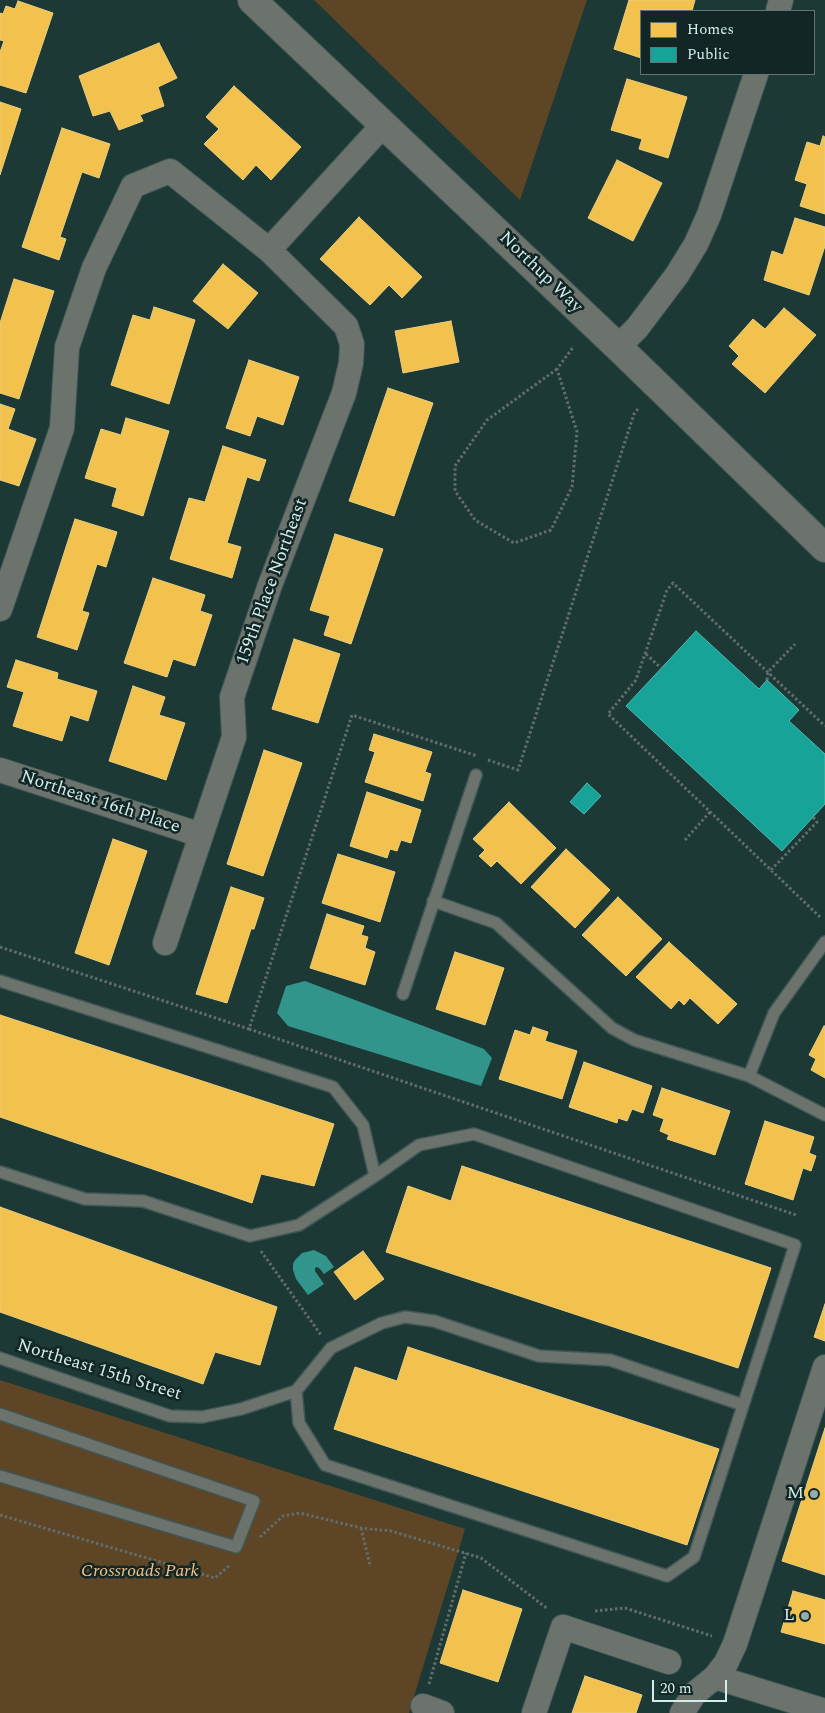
<!DOCTYPE html>
<style>
body{margin:0}
#map{position:relative;width:825px;height:1713px;overflow:hidden;background:#1c3936;font-family:Spectral,serif}
canvas{display:block}
.legend{position:absolute;left:640px;top:10px;width:175px;height:65px;box-sizing:border-box;background:#122725;border:1px solid #607674;margin:0;padding:6px 9px;list-style:none;font-size:15px;color:#d4edea}
.legend li{display:flex;align-items:center;gap:10px;height:25px}
.legend b{width:25px;border:1px solid #607674}
.scale{position:absolute;left:652px;top:1680px;width:75px;height:22px;box-sizing:border-box;border:2px solid #d4edea;border-top:0;padding-left:6px;font-size:15px;line-height:18px;white-space:nowrap;color:#d4edea;-webkit-text-stroke:4px #122725;paint-order:stroke}
</style>
<div id="map">
<canvas width="825" height="1713"></canvas>
<ul class="legend">
<li><b style="height:14px;background:#f2c14e"></b>Homes</li>
<li><b style="height:14px;background:#17a398"></b>Public</li>
</ul>
<div class="scale">20 m</div>
</div>
<script>
const context = document.querySelector('canvas').getContext('2d');
context.lineJoin = 'round';
function fillPath(path, color) {
  context.fillStyle = color;
  context.fill(path, 'evenodd');
}
function toPath(rows) {
  const path = new Path2D();
  for (const r of rows) {
    path.moveTo(r[0], r[1]);
    for (let i = 2; i < r.length; i += 2) path.lineTo(r[i], r[i + 1]);
  }
  return path;
}
function trace(path, color, width, dash) {
  context.strokeStyle = color;
  context.lineWidth = width;
  context.lineCap = dash ? 'butt' : 'round';
  context.setLineDash(dash || []);
  context.stroke(path);
}
function label(font, color, halo, rows, align = 'center') {
  context.font = font + ' Spectral,serif';
  context.lineWidth = 5;
  context.setLineDash([]);
  context.textBaseline = 'middle';
  context.strokeStyle = halo;
  context.fillStyle = color;
  for (const [text, x, y, turn = 0] of rows) {
    context.save();
    context.translate(x, y);
    context.rotate((+turn || 0) * Math.PI / 180);
    context.textAlign = isNaN(turn) ? turn : align;
    if (halo) context.strokeText(text, 0, 0);
    context.fillText(text, 0, 0);
    context.restore();
  }
}
fillPath(toPath([
 [314,0,587,0,520,200],
 [0,1380,465,1529,409,1713,0,1713]
]), '#5d4526');
fillPath(toPath([
 [305,981,484,1049,492,1058,481,1086,288,1026,277,1013,286,986],
 [314,1250,326,1256,334,1267,324,1274,320,1269,317,1267,315,1268,315,1271,324,1284,308,1295,296,1279,293,1270,293,1264,295,1260,302,1253]
]), '#32958c');
const homes = toPath([
 [629,0,695,0,692,11,641,11,641,58,614,49,629,0],
 [18,1,53,13,26,93,0,85,0,52,4,41,0,40,0,13,3,14,6,6,15,9,18,1],
 [159,43,177,78,158,87,164,106,140,115,143,121,119,130,110,111,93,116,79,76,159,43],
 [627,79,687,97,668,158,639,149,642,139,611,130,627,79],
 [234,86,301,147,271,180,256,165,243,180,204,144,219,129,206,117,234,86],
 [0,102,21,109,0,175,0,102],
 [62,128,110,144,99,178,82,172,60,237,66,239,59,260,22,247,62,128],
 [823,136,825,137,825,214,800,206,807,184,795,180,807,142,820,146,823,136],
 [617,160,662,183,633,241,588,218,617,160],
 [359,217,422,277,402,298,389,285,370,305,320,259,359,217],
 [795,218,825,227,825,246,809,295,764,280,772,251,783,255,795,218],
 [223,264,258,293,228,329,193,301,223,264],
 [14,279,54,291,19,399,0,393,0,323,14,279],
 [154,307,195,320,169,404,111,385,133,315,150,320,154,307],
 [784,308,816,335,765,393,732,364,739,356,729,346,753,319,765,329,784,308],
 [451,321,459,362,403,373,395,331,451,321],
 [249,360,299,377,283,425,257,416,250,436,226,428,249,360],
 [388,388,433,403,394,516,349,501,388,388],
 [0,404,15,409,8,429,36,439,19,486,0,480,0,404],
 [126,418,169,431,143,516,112,506,117,488,85,478,101,429,121,435,126,418],
 [223,446,266,460,259,481,247,477,227,543,241,547,232,578,170,559,189,498,205,502,223,446],
 [75,519,117,532,106,567,97,564,82,611,89,613,77,650,37,637,75,519],
 [335,534,383,549,351,644,324,635,330,616,310,610,335,534],
 [153,578,205,595,200,611,212,615,195,666,173,659,167,677,124,663,153,578],
 [294,639,340,654,318,723,272,709,294,639],
 [16,660,58,673,57,679,97,691,88,721,70,715,62,741,13,726,24,692,7,687,16,660],
 [133,686,165,697,159,715,185,723,166,780,109,761,133,686],
 [374,734,432,752,425,772,431,774,423,801,365,782,375,752,369,750,374,734],
 [264,750,302,763,263,876,227,864,264,750],
 [367,792,421,810,411,843,401,840,397,851,390,849,387,858,350,846,367,792],
 [509,802,556,848,521,884,497,861,491,867,479,856,485,850,473,839,509,802],
 [113,839,147,851,109,965,75,953,113,839],
 [566,849,610,890,575,928,531,887,566,849],
 [338,854,395,872,380,922,322,903,338,854],
 [231,887,264,898,254,929,251,929,227,1003,196,994,231,887],
 [618,897,662,939,626,976,582,935,618,897],
 [327,914,364,926,361,935,368,937,365,948,375,952,365,985,310,968,327,914],
 [669,942,737,1004,718,1024,690,998,684,1005,679,1000,671,1009,636,977,669,942],
 [455,952,504,968,485,1025,436,1009,455,952],
 [0,1015,334,1124,314,1186,261,1174,252,1203,0,1117,0,1015],
 [824,1026,825,1026,825,1078,811,1070,816,1059,809,1055,824,1026],
 [533,1027,548,1032,545,1041,577,1051,562,1099,499,1079,515,1030,530,1035,533,1027],
 [584,1062,652,1086,643,1113,632,1109,627,1121,618,1118,617,1123,569,1107,584,1062],
 [662,1088,730,1111,715,1155,667,1139,669,1135,660,1131,664,1119,653,1115,662,1088],
 [765,1121,814,1137,809,1153,816,1156,811,1171,803,1168,793,1200,745,1184,765,1121],
 [462,1166,771,1268,738,1368,386,1252,408,1186,451,1201,462,1166],
 [0,1207,277,1307,260,1365,215,1352,203,1384,0,1312,0,1207],
 [363,1251,384,1279,355,1300,334,1272,363,1251],
 [825,1304,825,1341,814,1337,825,1304],
 [408,1347,719,1449,687,1545,334,1429,355,1367,397,1381,408,1347],
 [825,1428,825,1575,782,1561,825,1428],
 [463,1590,522,1609,498,1682,440,1663,463,1590],
 [793,1591,825,1600,825,1644,781,1632,793,1591],
 [585,1676,642,1695,636,1713,572,1713,585,1676]
]);
fillPath(homes, '#f2c14e');
trace(homes, '#e9ce7d', 1);
const public = toPath([
 [696,631,759,689,767,680,799,710,789,721,825,754,825,804,782,851,626,706,696,631],
 [587,783,601,796,584,814,570,802,587,783]
]);
fillPath(public, '#17a398');
trace(public, '#50b9b1', 1);
const service = toPath([
 [433,901,496,923,612,1028,634,1040,749,1076,825,1115],
 [0,981,333,1087,363,1125,375,1176,419,1145,474,1134,795,1245,694,1557,667,1576,325,1465,299,1423,296,1391],
 [403,994,476,775],
 [749,1076,774,1013,825,942],
 [0,1172,85,1199,143,1201,250,1236,299,1225,375,1176],
 [0,1358,170,1416,202,1417,241,1409,296,1391,331,1348,382,1323,405,1317,434,1321,539,1356,610,1360,743,1405],
 [0,1414,254,1501,236,1547,0,1476]
]);
const minor = toPath([
 [778,11,781,0],
 [269,250,384,124],
 [618,347,637,328,677,275,696,244,709,215,756,74],
 [0,609,62,428,67,347,94,268,133,186,170,171,269,250,346,326,352,344,351,363,344,393,270,585,232,697,234,737,165,943],
 [0,770,201,835],
 [715,1677,825,1711],
 [423,1706,442,1713],
 [534,1713,563,1627,669,1662],
 [682,1713,694,1694,715,1677,726,1663,735,1644,825,1367]
]);
const tertiary = toPath([
 [252,0,618,347,825,548]
]);
trace(service, '#405755', 14);
trace(minor, '#405755', 26);
trace(tertiary, '#405755', 30);
trace(toPath([
 [557,369,487,420,455,466,455,491,475,520,514,543,551,530,572,487,577,432,557,369,574,346],
 [646,654,661,668],
 [767,680,768,672,795,644],
 [488,760,518,770,634,414,638,409],
 [685,840,710,812],
 [771,870,817,822,813,817],
 [820,917,608,714,636,680,667,590,673,583,825,726],
 [0,947,249,1029,352,715,477,756],
 [249,1029,796,1215],
 [261,1251,321,1335],
 [0,1515,215,1578,230,1565],
 [361,1528,370,1565],
 [260,1537,283,1516,300,1513,361,1528,391,1531,481,1558,548,1609],
 [595,1611,625,1608,712,1636],
 [429,1684,466,1553]
]), '#636e6a', 3, [2.5, 2.5]);
trace(service, '#6c736d', 11);
trace(minor, '#6c736d', 24);
trace(tertiary, '#6c736d', 28);
for (const [x, y, r, color] of [
 [814,1494,5,"#94aeab"],
 [805,1616,5,"#94aeab"]
]) {
  const dot = new Path2D();
  dot.arc(x, y, r, 0, 2 * Math.PI);
  context.fillStyle = color;
  context.fill(dot);
  trace(dot, '#122725', 2);
}
label('18px', '#d4edea', '#122725', [
 ["Northup Way",540,273,44],
 ["159th Place Northeast",273,582,-70],
 ["Northeast 16th Place",100,803,18],
 ["Northeast 15th Street",99,1371,17]
]);
label('18px', '#d4edea', '#122725', [
 ["M",804,1494],
 ["L",795,1616]
], 'right');
label('italic 18px', '#f8c084', '#122725', [
 ["Crossroads Park",140,1572]
]);
</script>
